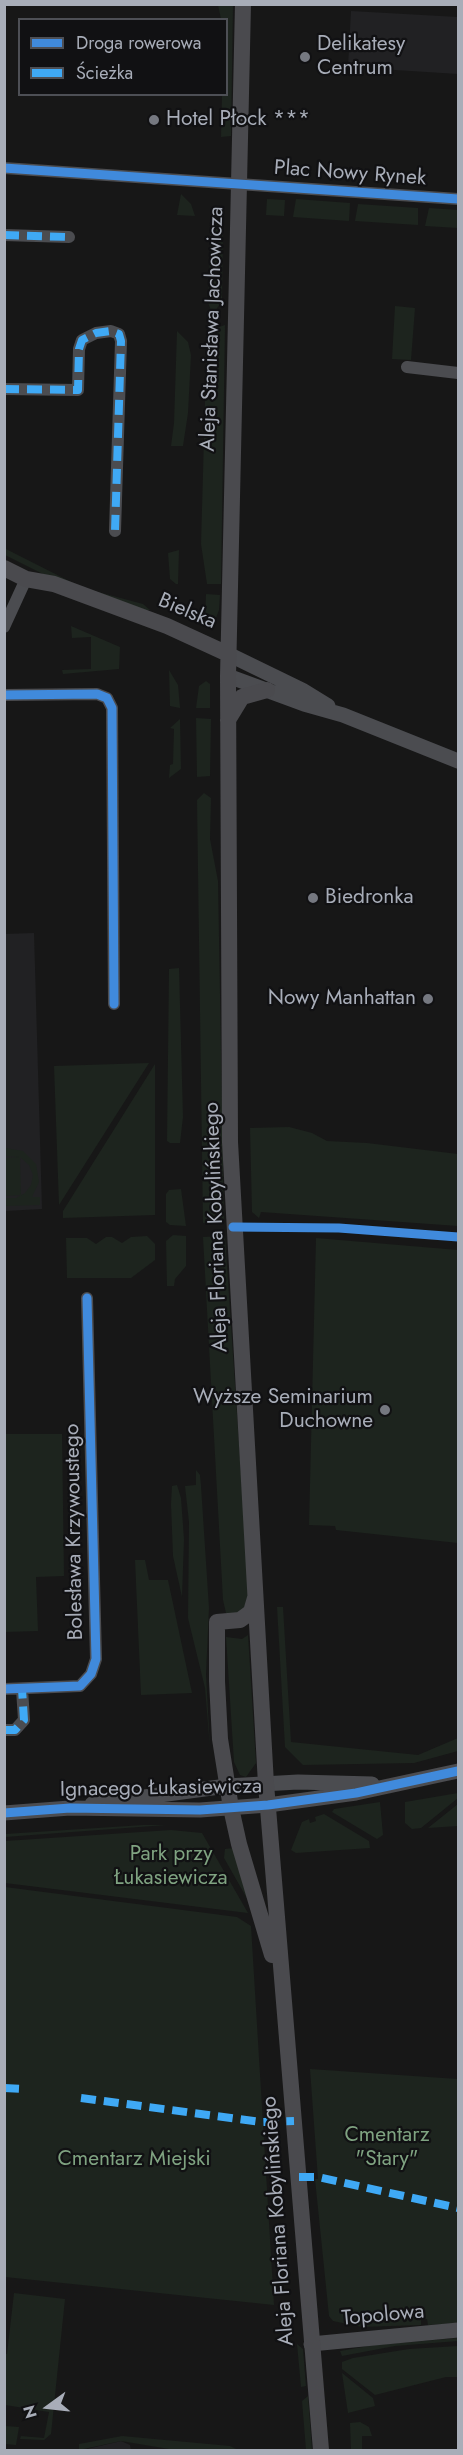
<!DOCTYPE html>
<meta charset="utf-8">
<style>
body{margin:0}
#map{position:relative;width:463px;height:2455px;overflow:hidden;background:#171717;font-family:Jost,sans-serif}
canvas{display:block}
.frame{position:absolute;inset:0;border:6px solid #a8adb8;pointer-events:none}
.legend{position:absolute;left:18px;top:18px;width:210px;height:78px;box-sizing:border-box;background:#111113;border:2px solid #4d4f55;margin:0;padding:8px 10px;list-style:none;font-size:18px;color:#a8adb8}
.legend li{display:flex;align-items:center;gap:12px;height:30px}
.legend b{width:30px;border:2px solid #4d4f55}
.north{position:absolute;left:18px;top:2377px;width:60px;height:60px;-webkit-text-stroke:4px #111113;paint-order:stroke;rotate:255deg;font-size:16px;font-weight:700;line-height:24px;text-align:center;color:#a8adb8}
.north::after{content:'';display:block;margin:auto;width:21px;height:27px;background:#a8adb8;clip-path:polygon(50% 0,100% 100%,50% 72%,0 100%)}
</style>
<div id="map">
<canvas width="463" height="2455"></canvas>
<div class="frame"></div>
<ul class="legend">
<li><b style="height:8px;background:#408adc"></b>Droga rowerowa</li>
<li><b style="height:8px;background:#3fa9f5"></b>Ścieżka</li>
</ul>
<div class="north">N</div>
</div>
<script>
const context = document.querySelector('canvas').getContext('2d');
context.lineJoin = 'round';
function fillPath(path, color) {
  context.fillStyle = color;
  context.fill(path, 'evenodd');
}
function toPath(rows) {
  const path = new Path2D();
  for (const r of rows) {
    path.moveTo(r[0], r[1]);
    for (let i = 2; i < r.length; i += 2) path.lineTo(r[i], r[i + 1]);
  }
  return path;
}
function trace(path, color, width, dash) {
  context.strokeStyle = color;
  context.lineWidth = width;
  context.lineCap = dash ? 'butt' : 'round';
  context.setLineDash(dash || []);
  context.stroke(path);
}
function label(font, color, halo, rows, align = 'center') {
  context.font = font + ' Jost,sans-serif';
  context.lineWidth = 4.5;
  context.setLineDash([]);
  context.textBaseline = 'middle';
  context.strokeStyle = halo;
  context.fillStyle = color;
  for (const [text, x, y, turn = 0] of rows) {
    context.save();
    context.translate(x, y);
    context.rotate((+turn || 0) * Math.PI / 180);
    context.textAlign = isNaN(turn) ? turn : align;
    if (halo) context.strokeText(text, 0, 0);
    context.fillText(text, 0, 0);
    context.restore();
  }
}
fillPath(toPath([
 [351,11,458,17,458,74,348,67],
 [34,933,42,1209,5,1211,4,934],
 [121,2441,130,2445,131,2450,83,2450]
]), '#212123');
fillPath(toPath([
 [218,5,233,5,231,136,221,137,222,95,226,94,226,20,221,19],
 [181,194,191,204,195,216,177,215],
 [267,199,285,200,284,216,266,215],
 [296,199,350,203,349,221,293,217],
 [358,204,418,208,418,225,355,221],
 [429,208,458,210,458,228,425,226],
 [211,224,223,225,222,301,215,311,211,310,208,303],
 [395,306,415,308,411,360,392,359],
 [225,325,221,584,207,584,201,544,207,331],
 [177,331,188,342,191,355,188,413,183,446,171,446,174,423],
 [4,548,83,588,143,604,150,610,145,610,45,575,5,555],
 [179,550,178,584,176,584,170,579,168,553],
 [206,594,220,595,219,610,212,628,209,628,205,624],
 [71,626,120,647,119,669,63,674,62,670,91,669,91,637,72,638],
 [169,670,178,685,180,708,170,706],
 [206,681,210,684,210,708,196,708,199,686],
 [196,718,211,719,210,776,197,777],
 [180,719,181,769,169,778,170,765,173,764,174,729,170,728],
 [204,793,211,798,210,839,218,881,224,1222,203,1223,197,800],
 [179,968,183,1117,180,1143,170,1143,167,1141,169,969],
 [149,1063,59,1205,54,1066],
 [155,1064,155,1215,63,1218,63,1211],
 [289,1127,312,1133,327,1141,367,1143,458,1154,458,1226,261,1212,259,1218,252,1212,250,1128],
 [5,1148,23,1151,36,1164,39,1182,32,1197,40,1197,40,1205,5,1206,5,1198,16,1198,25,1193,31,1185,33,1175,29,1165,20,1157,21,1195,5,1196,5,1158,19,1157,5,1156],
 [181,1189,186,1226,170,1225,166,1222,166,1194,169,1190],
 [173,1235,186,1236,186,1266,175,1279,174,1286,167,1286,166,1241],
 [147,1236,155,1244,155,1260,131,1278,67,1278,66,1238,87,1238,96,1244,106,1237,112,1237,122,1243,131,1237],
 [225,1236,250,1608,243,1619,226,1613,223,1600,203,1237],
 [316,1238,458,1250,458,1543,336,1530,335,1526,309,1525],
 [5,1434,62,1434,64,1576,36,1577,38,1631,5,1632],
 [196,1470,200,1475,201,1486,209,1608,206,1674,210,1748,205,1688,188,1618,189,1522,185,1486,196,1485],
 [177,1485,181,1498,184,1539,182,1597,173,1556,171,1504,172,1486],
 [135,1560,145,1560,149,1580,168,1580,192,1693,141,1695],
 [277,1607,283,1607,291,1742,418,1755,458,1738,458,1751,414,1763,303,1765,285,1747],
 [248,1635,256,1763,246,1777,240,1775,234,1762,226,1637,242,1639],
 [458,1793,458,1798,421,1828,412,1829,405,1823,405,1802],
 [380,1802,383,1835,377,1839,332,1812,334,1809],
 [458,1804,458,1826,428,1828],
 [324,1814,369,1841,370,1848,296,1853,291,1850,302,1822,309,1819,310,1823,316,1821,315,1817],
 [143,1825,166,1825,5,1837,5,1834],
 [171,1830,202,1833,248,1913,5,1883,5,1841],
 [234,1848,253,1909,224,1858,225,1849],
 [5,1887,237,1917,251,1926,274,2305,5,2277],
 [310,2069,458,2079,458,2323,428,2325,427,2319,421,2320,421,2325,362,2327,333,2321,329,2316,315,2179,318,2179],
 [14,2293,65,2299,51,2434,44,2440,20,2439,21,2436,44,2438,49,2412,5,2405,5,2354,7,2354],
 [458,2338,458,2341,395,2346,342,2356,340,2351,374,2345],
 [297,2344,303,2349,306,2386,301,2387],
 [458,2346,458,2377,446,2377,375,2395,342,2369,342,2362,353,2358,409,2349],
 [342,2373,373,2398,375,2406,348,2413],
 [308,2396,312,2450,306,2450,302,2401],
 [360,2422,369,2427,372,2436,362,2436,362,2450,351,2450,350,2423],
 [5,2426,19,2427,16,2445,5,2444],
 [122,2436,230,2446,238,2450,175,2450,121,2441,79,2450,79,2444]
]), '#1d241e');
trace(toPath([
 [4,168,458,199],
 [4,235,69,237],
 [407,367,458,373],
 [4,389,78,390,79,349,82,340,96,333,111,331,119,334,121,341,115,531],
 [4,627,26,579],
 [4,695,97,694,107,698,112,708,114,1004],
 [4,1689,80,1686,91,1674,96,1659,87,1298],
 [4,1730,15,1730,24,1720,22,1689]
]), '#4b4c50', 12);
trace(toPath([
 [228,654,302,690,328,706],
 [228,676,304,704,343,715,458,761],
 [92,1804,227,1786,298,1782,372,1784],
 [4,1813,70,1808,200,1810,268,1805,356,1793,458,1771],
 [311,2344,458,2330]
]), '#4b4c50', 15);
trace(toPath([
 [243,4,228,676,230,1142,266,1784,321,2450],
 [4,568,26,579,54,584,167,626,228,654],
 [228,720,242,697,267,690],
 [255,1598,251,1612,240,1620,217,1622,217,1681,220,1739,231,1808,239,1844,272,1955]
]), '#4a4a4e', 16);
trace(toPath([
 [4,235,69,237],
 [4,389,78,390,79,349,82,340,96,333,111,331,119,334,121,341,115,531],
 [4,1730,15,1730,24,1720,22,1689],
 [4,2088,25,2089],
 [81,2098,261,2122,294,2121],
 [299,2177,318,2177,458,2208]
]), '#3fa9f5', 8, [15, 8]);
trace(toPath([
 [4,168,458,199],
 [4,695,97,694,107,698,112,708,114,1004],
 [233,1227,339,1228,458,1237],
 [4,1689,80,1686,91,1674,96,1659,87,1298],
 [4,1813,70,1808,200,1810,268,1805,356,1793,458,1771]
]), '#408adc', 9);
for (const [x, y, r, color] of [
 [305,57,6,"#757880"],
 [154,120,6,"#757880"],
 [313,898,6,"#757880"],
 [428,999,6,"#757880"],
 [385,1410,6,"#757880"]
]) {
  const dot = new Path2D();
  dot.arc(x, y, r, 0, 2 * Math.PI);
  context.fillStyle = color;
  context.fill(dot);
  trace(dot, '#111113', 2);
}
label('21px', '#a8adb8', '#111113', [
 ["Delikatesy",317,45],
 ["Centrum",317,69],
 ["Hotel Płock ***",166,120],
 ["Biedronka",325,898],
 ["Nowy Manhattan",416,999,"right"],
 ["Wyższe Seminarium",373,1398,"right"],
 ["Duchowne",373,1422,"right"]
], 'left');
label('21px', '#a8adb8', '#111113', [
 ["Plac Nowy Rynek",350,174,4],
 ["Aleja Stanisława Jachowicza",213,329,-88],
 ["Bielska",187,612,23],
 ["Aleja Floriana Kobylińskiego",217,1227,-92],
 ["Bolesława Krzywoustego",75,1532,-91],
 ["Ignacego Łukasiewicza",161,1789,-1],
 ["Aleja Floriana Kobylińskiego",279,2221,-94],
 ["Topolowa",383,2316,-5]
]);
label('21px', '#7fa381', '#111113', [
 ["Park przy",171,1855],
 ["Łukasiewicza",171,1879],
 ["Cmentarz",387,2136],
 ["\"Stary\"",387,2160],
 ["Cmentarz Miejski",134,2160]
]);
</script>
